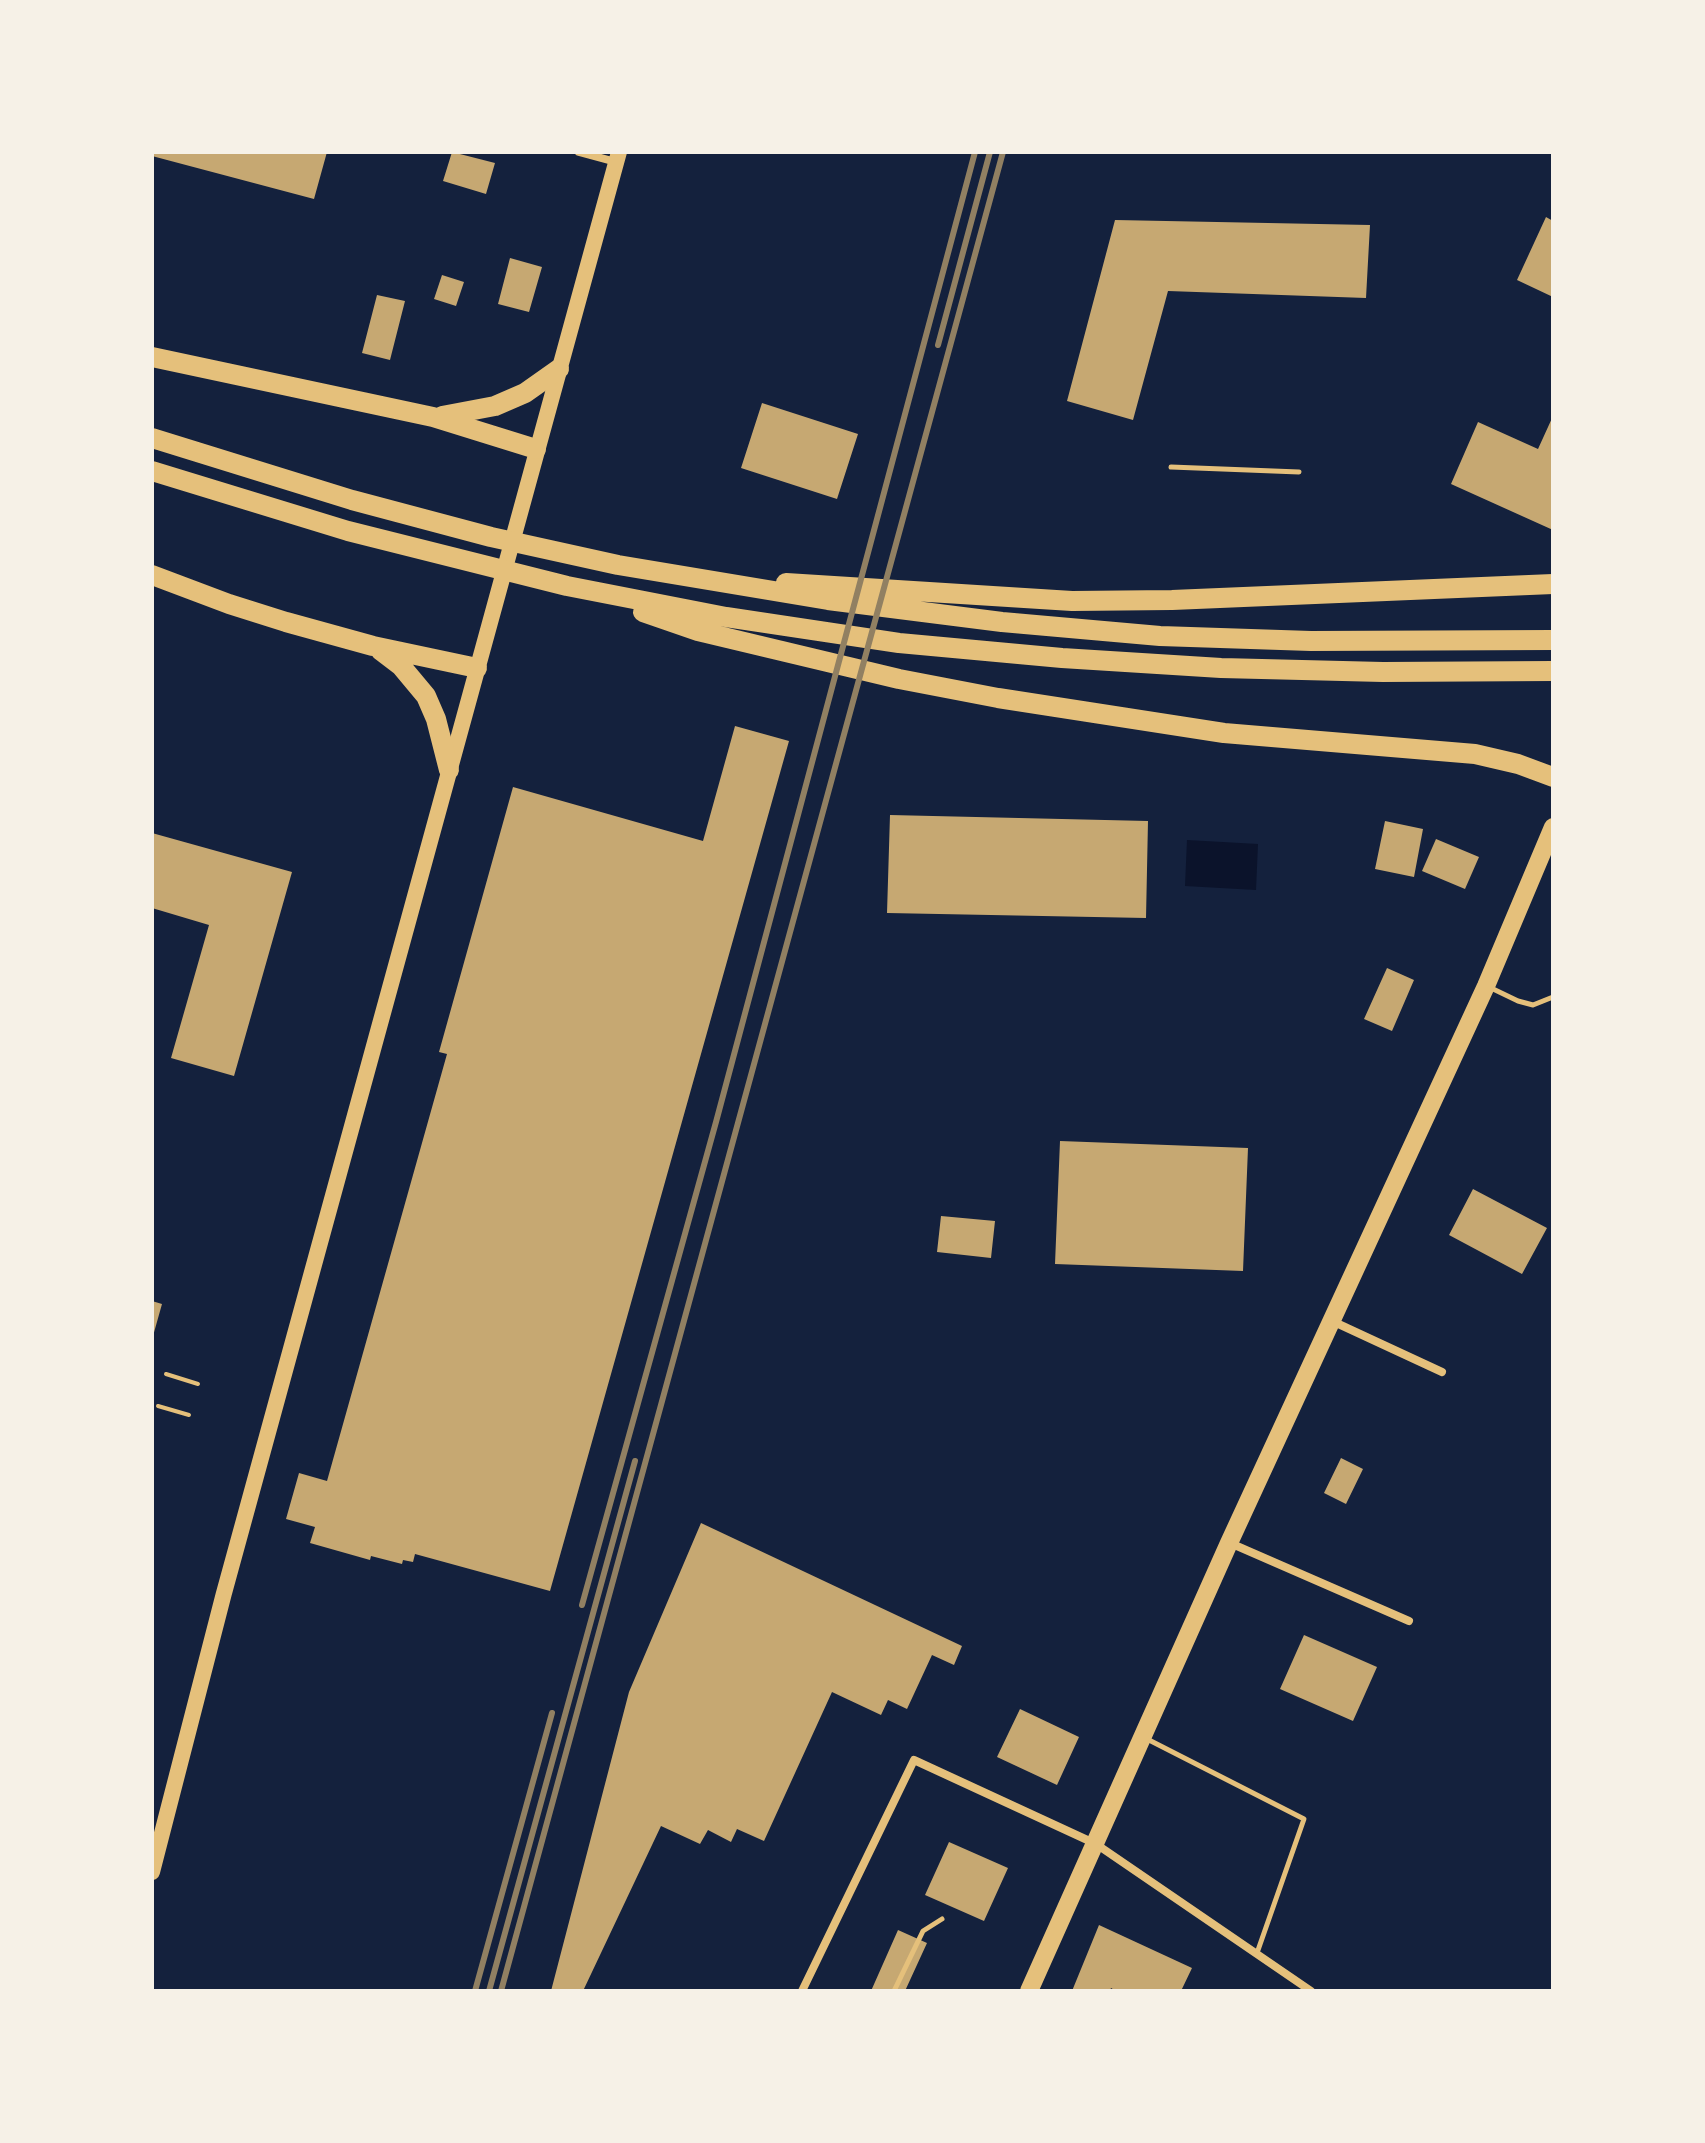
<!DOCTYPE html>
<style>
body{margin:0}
#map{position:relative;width:1705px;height:2143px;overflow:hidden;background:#14213d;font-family:"Archivo Narrow",sans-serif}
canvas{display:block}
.frame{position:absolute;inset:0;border:154px solid #f6f1e7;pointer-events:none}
</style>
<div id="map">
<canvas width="1705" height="2143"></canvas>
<div class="frame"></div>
</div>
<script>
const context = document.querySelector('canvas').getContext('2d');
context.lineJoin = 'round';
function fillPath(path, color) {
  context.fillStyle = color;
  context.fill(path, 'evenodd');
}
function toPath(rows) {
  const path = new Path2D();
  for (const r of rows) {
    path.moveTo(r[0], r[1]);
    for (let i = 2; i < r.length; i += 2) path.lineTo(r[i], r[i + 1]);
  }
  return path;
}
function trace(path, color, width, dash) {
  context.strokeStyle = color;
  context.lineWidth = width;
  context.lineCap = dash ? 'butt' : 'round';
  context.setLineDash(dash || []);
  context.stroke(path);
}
fillPath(toPath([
 [1187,840,1258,844,1256,890,1185,886]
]), '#0b132b');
fillPath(toPath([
 [152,152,327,152,314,199,152,156],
 [452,152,495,163,486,194,443,181],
 [1546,217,1553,221,1553,297,1517,280],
 [1115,220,1370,225,1366,298,1168,291,1133,420,1067,401],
 [510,258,542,267,529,312,498,304],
 [442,275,464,282,456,306,434,299],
 [377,295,405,301,390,360,362,353],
 [762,403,858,434,837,499,741,468],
 [1553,416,1553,530,1451,484,1478,422,1538,449],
 [735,726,789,741,550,1591,415,1554,413,1562,403,1560,402,1564,371,1556,370,1560,310,1543,315,1527,286,1519,299,1473,327,1481,447,1054,439,1052,513,787,703,841],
 [890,815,1148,821,1146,918,887,913],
 [1385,821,1423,829,1414,877,1375,869],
 [152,833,292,872,234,1076,171,1058,209,925,152,908],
 [1436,839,1479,857,1465,889,1422,871],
 [1387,968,1414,980,1392,1031,1364,1019],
 [1060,1141,1248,1148,1243,1271,1055,1264],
 [1473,1189,1547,1228,1522,1274,1449,1235],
 [941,1216,995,1221,991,1258,937,1252],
 [152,1301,162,1304,153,1336,152,1336],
 [1341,1458,1363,1469,1346,1504,1324,1493],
 [701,1523,962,1646,954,1665,932,1655,907,1709,888,1700,881,1715,832,1692,764,1841,737,1829,731,1842,708,1830,700,1844,661,1826,583,1991,551,1991,629,1692],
 [1304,1635,1377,1667,1353,1721,1280,1689],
 [1020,1709,1079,1737,1057,1785,997,1757],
 [949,1842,1008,1868,984,1921,925,1895],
 [1099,1925,1192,1968,1181,1991,1116,1991,1111,1988,1110,1991,1072,1991],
 [898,1930,927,1943,905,1991,871,1991]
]), '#c6a872');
trace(toPath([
 [166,1374,198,1384],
 [158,1406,189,1415]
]), '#e5c07b', 4);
trace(toPath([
 [1171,467,1299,472],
 [1491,988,1518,1001,1533,1005,1553,997],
 [1145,1738,1304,1819,1257,1953],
 [894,1991,923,1931,942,1919]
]), '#e5c07b', 5);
trace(toPath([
 [579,152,616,162],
 [1332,1321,1442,1372],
 [1230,1543,1409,1621],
 [802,1991,914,1760,1096,1844,1311,1991]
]), '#e5c07b', 8);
trace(toPath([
 [152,1872,224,1593,619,152]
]), '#e5c07b', 16);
trace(toPath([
 [1029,1991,1229,1543,1486,986,1553,827]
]), '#e5c07b', 18);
trace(toPath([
 [152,357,433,417,536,449],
 [442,416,495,406,525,393,559,369],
 [152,438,352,500,491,537,618,565,828,600,1002,622,1160,636,1311,641,1553,640],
 [152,471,348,531,567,586,726,617,899,643,1062,658,1221,668,1383,672,1553,671],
 [152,575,229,604,286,622,373,646,477,668],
 [786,583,1072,601,1172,600,1553,584],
 [643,612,698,631,899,679,998,698,1224,733,1475,754,1518,764,1553,777],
 [380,650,401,666,426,696,436,719,449,770]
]), '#e5c07b', 20);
trace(toPath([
 [938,345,990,152],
 [582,1605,716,1122,975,152],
 [475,1991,552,1713],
 [489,1991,635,1461],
 [501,1991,1003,152]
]), '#918062', 6);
</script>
